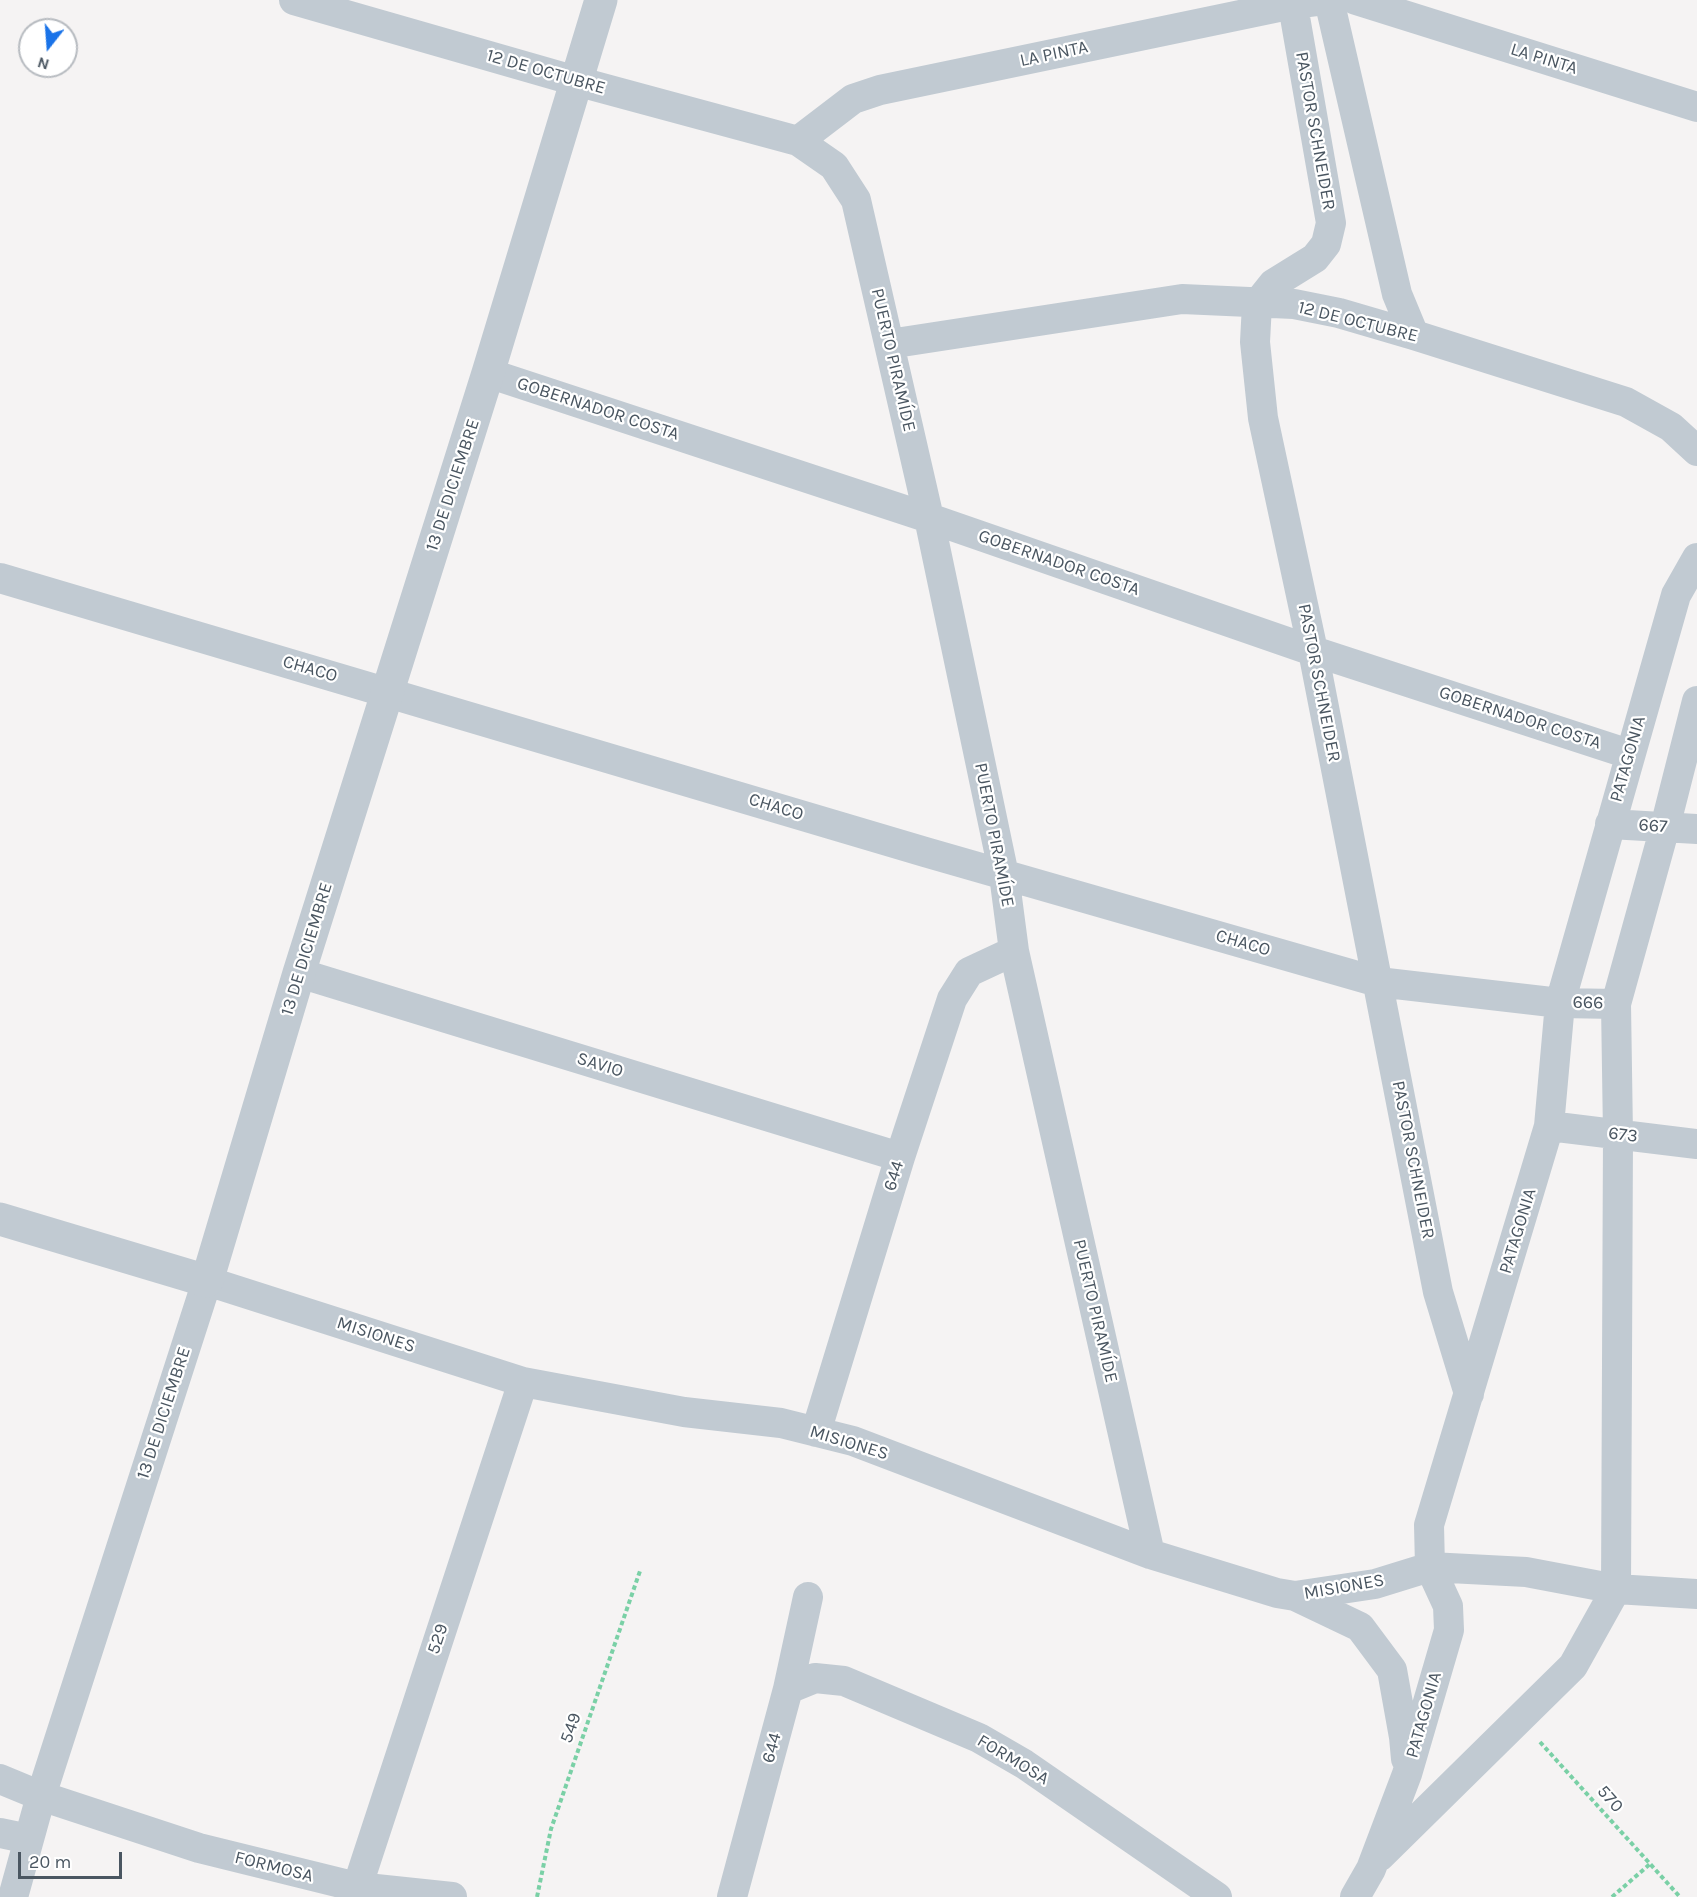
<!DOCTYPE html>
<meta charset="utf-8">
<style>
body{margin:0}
#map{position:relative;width:1697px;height:1897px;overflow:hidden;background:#f5f3f3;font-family:Karla,sans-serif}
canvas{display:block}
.north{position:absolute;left:18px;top:18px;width:60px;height:60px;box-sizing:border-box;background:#fff;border:2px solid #b7bbc0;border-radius:50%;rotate:197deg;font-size:16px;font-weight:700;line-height:24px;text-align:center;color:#4a5661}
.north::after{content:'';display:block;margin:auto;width:21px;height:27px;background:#1a73e8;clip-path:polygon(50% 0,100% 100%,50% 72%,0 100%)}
.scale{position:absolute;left:18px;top:1852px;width:104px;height:27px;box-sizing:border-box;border:3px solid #4a5661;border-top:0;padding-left:8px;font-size:18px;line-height:21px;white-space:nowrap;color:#4a5661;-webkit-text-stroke:4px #fff;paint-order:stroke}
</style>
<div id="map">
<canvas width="1697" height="1897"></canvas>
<div class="north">N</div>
<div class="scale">20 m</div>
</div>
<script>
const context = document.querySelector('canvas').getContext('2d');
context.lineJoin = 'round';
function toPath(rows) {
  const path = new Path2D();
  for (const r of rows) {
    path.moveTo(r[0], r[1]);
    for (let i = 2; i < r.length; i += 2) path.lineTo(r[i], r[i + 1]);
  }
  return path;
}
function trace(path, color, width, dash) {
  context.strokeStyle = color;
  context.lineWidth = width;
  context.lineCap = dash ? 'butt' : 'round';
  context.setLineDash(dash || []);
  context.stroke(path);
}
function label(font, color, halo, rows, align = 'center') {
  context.font = font + ' Karla,sans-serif';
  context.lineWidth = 4.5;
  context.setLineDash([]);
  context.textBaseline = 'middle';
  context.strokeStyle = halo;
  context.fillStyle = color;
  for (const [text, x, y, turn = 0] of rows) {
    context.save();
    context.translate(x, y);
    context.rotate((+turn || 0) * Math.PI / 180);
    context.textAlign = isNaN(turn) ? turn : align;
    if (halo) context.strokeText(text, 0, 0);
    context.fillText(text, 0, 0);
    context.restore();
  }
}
trace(toPath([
 [1540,1742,1680,1897],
 [537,1897,551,1829,640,1571],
 [1612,1897,1650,1864]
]), '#7ad0a6', 4, [4.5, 3]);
trace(toPath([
 [294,0,576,81,798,141,834,166,856,200,929,518,1004,875,1014,951,1150,1554],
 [1292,0,1331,223,1326,244,1315,258,1273,284,1257,304,1255,342,1263,418,1313,651,1438,1292,1469,1394],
 [1329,0,1397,294,1414,335],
 [1356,0,1697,107],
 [798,141,853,99,880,90,1293,4,1324,0],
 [889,344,1182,299,1294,304,1339,313,1414,335,1626,402,1671,427,1697,451],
 [488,373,929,518,1313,651,1629,754],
 [0,578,925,852,1378,982,1560,1003,1616,1004],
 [1610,824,1697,829],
 [299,973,900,1157],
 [1549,1126,1697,1144],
 [816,1432,900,1157,952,999,969,972,1014,951],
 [1295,1596,1360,1627,1392,1670,1404,1737,1406,1759],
 [788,1689,815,1678,844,1681,979,1738,1024,1764,1217,1897],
 [0,1779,41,1796,199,1848,357,1887,452,1897],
 [0,1833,29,1839],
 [1380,1856,1573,1666,1616,1589,1618,1135,1616,1004,1665,827,1697,701],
 [13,1897,41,1796,207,1281,523,1382,684,1412,781,1423,853,1441,1150,1554,1277,1593,1295,1596,1375,1584,1430,1567,1526,1572,1616,1589,1697,1594],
 [354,1897,523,1382],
 [732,1897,788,1689,808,1597],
 [1355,1897,1371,1869,1407,1774,1449,1630,1448,1606,1430,1567,1429,1525,1549,1126,1560,1003,1676,595,1697,558]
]), '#c1cad2', 30);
trace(toPath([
 [0,1219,207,1281,299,973,488,373,601,0]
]), '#c1cad2', 33);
label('18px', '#4a5661', '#fff', [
 ["LA PINTA",1054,54,-12],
 ["LA PINTA",1544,59,17],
 ["12 DE OCTUBRE",546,72,16],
 ["PASTOR SCHNEIDER",1315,131,80],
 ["12 DE OCTUBRE",1358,322,14],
 ["PUERTO PIRAMÍDE",893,360,77],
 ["GOBERNADOR COSTA",598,409,18],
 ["13 DE DICIEMBRE",453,485,-72],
 ["GOBERNADOR COSTA",1059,563,19],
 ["CHACO",310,669,16],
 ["PASTOR SCHNEIDER",1319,683,79],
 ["GOBERNADOR COSTA",1520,718,18],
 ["PATAGONIA",1628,759,-74],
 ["CHACO",776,807,17],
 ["667",1653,826,3],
 ["PUERTO PIRAMÍDE",994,835,79],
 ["CHACO",1243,943,16],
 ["13 DE DICIEMBRE",307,949,-73],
 ["666",1588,1003,1],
 ["SAVIO",600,1065,17],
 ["673",1623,1135,7],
 ["PASTOR SCHNEIDER",1413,1160,79],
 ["644",894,1176,-73],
 ["PATAGONIA",1518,1231,-73],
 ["PUERTO PIRAMÍDE",1095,1311,77],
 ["MISIONES",376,1335,18],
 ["13 DE DICIEMBRE",164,1413,-72],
 ["MISIONES",849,1443,17],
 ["MISIONES",1344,1587,-10],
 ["529",438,1639,-72],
 ["PATAGONIA",1424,1715,-74],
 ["549",571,1728,-71],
 ["644",772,1748,-75],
 ["FORMOSA",1013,1760,31],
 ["570",1610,1799,48],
 ["FORMOSA",274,1867,14]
]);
</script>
